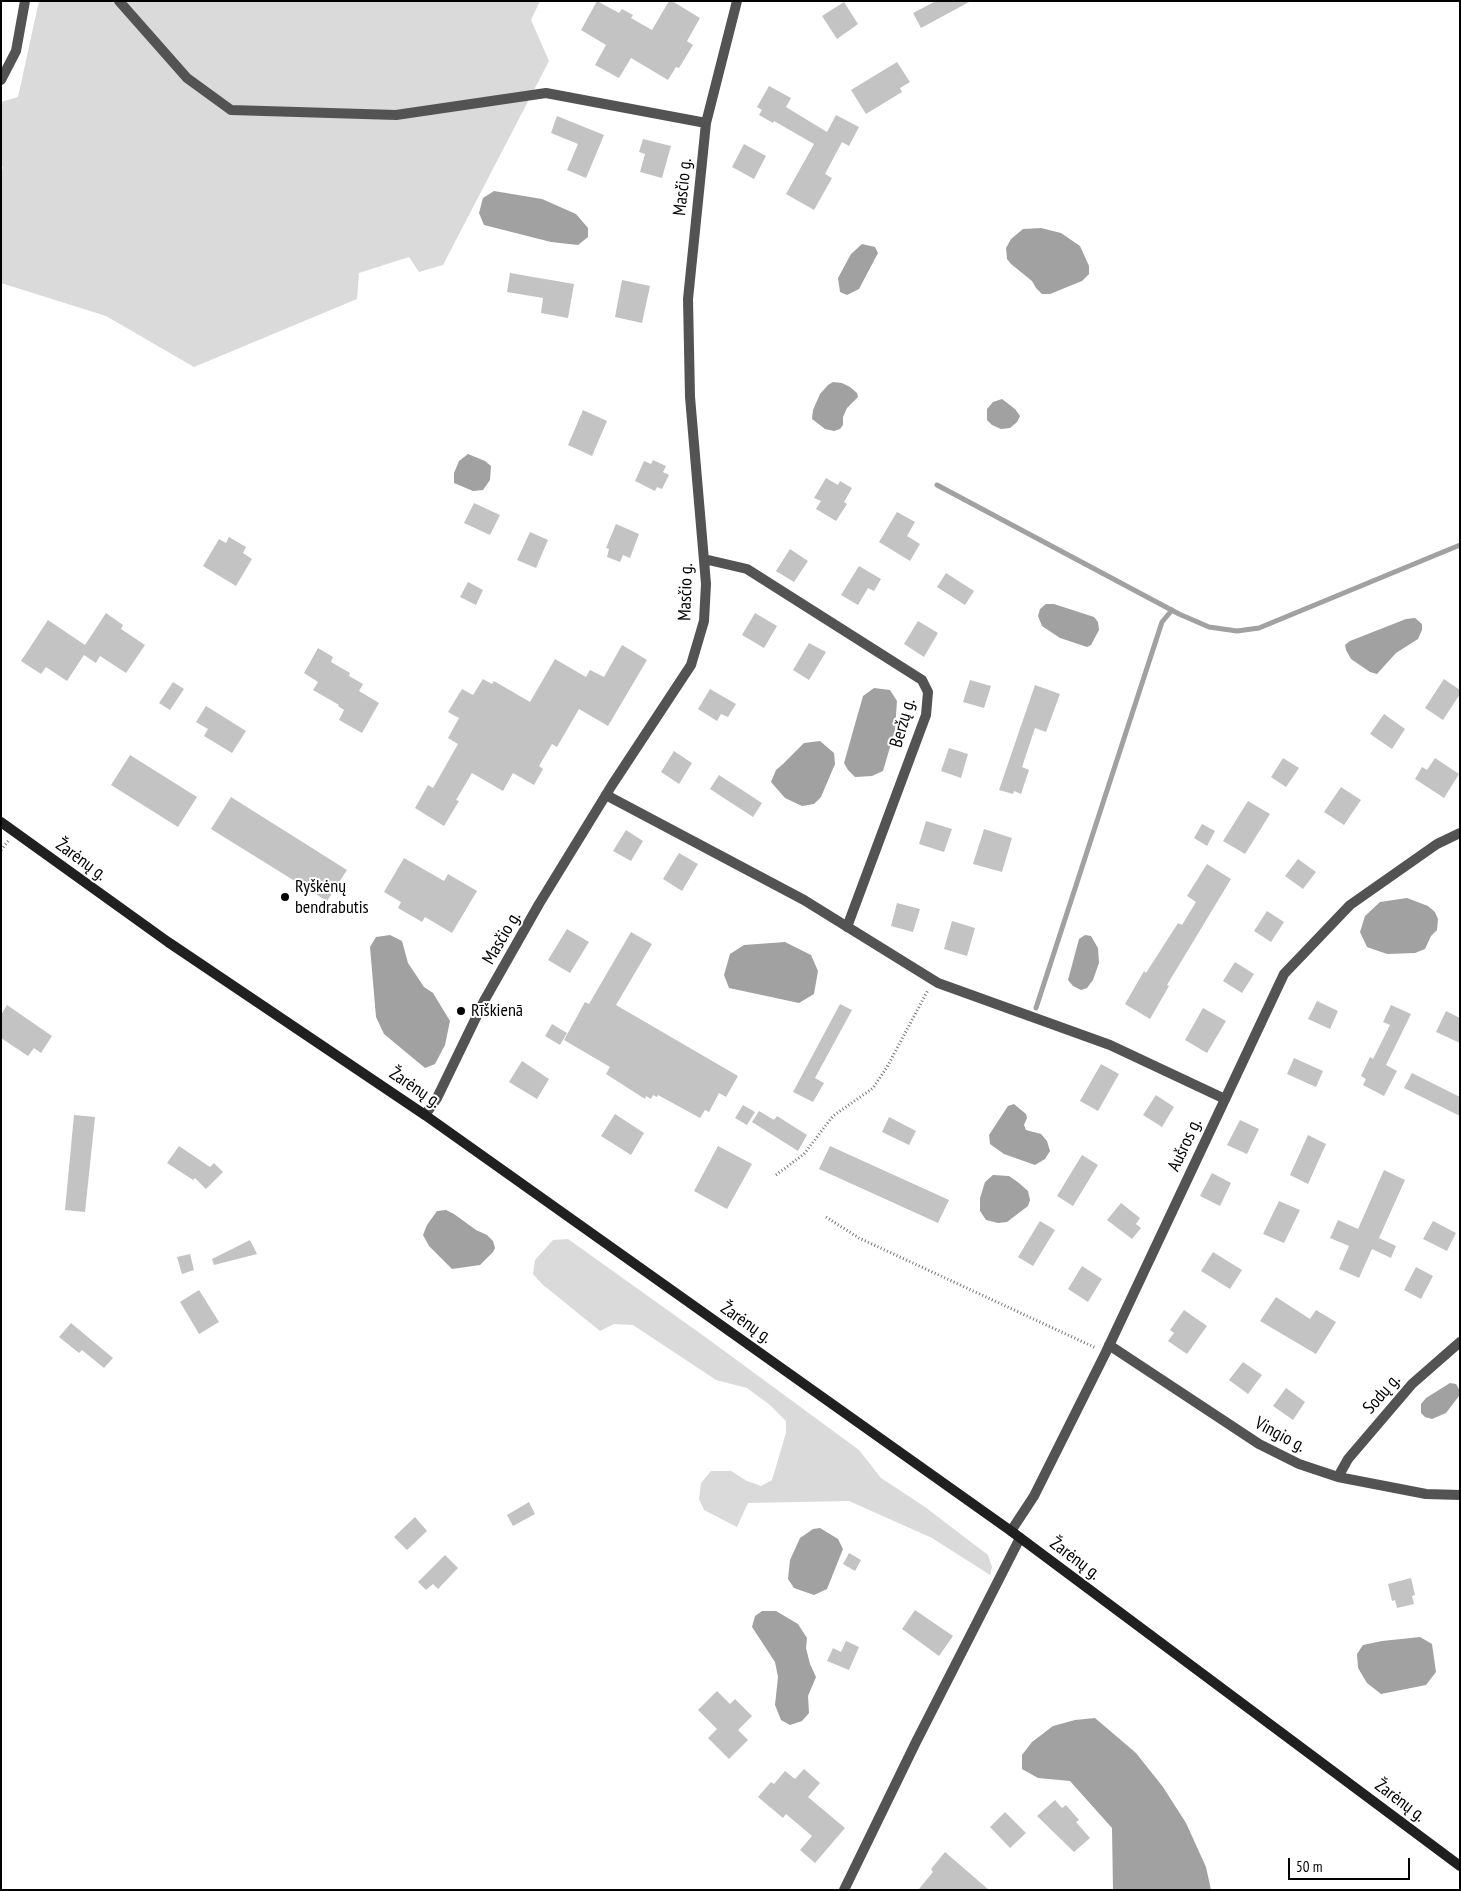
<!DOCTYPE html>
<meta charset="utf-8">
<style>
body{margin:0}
#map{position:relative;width:1461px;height:1891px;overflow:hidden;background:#fff;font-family:"PT Sans Narrow",sans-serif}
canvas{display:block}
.frame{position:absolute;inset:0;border:2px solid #000;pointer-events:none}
.scale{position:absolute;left:1288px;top:1858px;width:122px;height:22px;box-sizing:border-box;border:2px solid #000;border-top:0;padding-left:6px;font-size:15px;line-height:18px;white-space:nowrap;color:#000;-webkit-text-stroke:4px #fff;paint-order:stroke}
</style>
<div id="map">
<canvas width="1461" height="1891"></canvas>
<div class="frame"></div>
<div class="scale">50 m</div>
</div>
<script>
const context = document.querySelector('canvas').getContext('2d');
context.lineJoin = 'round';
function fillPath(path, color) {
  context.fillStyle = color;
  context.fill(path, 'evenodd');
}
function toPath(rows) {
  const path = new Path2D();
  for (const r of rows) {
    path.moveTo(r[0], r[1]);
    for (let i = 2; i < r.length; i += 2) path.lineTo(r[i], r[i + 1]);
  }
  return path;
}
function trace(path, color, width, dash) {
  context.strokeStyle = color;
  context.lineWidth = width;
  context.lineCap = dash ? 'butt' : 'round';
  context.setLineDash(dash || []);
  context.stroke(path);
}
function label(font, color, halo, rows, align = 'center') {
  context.font = font + ' "PT Sans Narrow",sans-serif';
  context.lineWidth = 4;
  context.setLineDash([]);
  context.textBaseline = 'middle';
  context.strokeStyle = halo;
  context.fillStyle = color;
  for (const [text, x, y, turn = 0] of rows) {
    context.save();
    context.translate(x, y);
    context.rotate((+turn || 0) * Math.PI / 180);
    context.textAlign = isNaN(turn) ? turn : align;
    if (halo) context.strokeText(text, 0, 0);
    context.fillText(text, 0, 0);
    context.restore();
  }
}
fillPath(toPath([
 [39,1,540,1,531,20,549,61,443,265,419,272,409,257,359,273,357,299,194,367,106,316,1,283,1,173,3,167,1,166,1,102,18,97],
 [568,1239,708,1339,859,1450,881,1478,925,1507,988,1555,992,1567,990,1575,932,1538,849,1501,748,1503,737,1527,704,1510,699,1499,701,1483,711,1471,731,1471,747,1481,761,1486,772,1480,786,1433,786,1421,770,1405,747,1388,716,1380,633,1325,614,1324,600,1331,542,1284,533,1274,535,1260,553,1240]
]), '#dadada');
fillPath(toPath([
 [494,191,542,199,576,214,588,228,588,237,578,245,551,242,484,225,479,213,483,198],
 [1041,228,1061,233,1080,246,1089,266,1089,274,1082,281,1050,294,1042,294,1036,288,1032,281,1011,264,1007,259,1006,248,1011,239,1023,229],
 [862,244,875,247,878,253,859,289,847,295,840,292,838,278,851,254],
 [833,382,842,383,850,387,857,393,858,397,847,408,843,417,843,425,840,429,834,431,825,429,812,419,813,410,820,394,828,385],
 [1002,399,1015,409,1020,416,1017,422,1010,428,1001,429,992,425,987,420,987,409,993,402],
 [468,454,485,461,491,466,490,480,483,490,473,491,454,483,454,473,459,461],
 [1046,604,1054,604,1094,617,1098,622,1099,630,1091,645,1087,647,1060,638,1042,626,1038,616,1040,609],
 [1415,618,1422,624,1422,630,1418,639,1396,653,1377,674,1370,672,1351,659,1346,650,1345,645,1350,641,1406,619],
 [874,688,890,690,897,701,895,730,883,771,872,776,855,777,848,770,844,763,863,696],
 [820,741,834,753,835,764,821,797,814,804,802,806,785,798,771,782,776,770,783,764,804,743],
 [1407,898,1428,906,1435,912,1438,919,1437,930,1431,936,1425,949,1415,953,1387,954,1367,947,1360,932,1365,916,1380,902],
 [390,935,402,941,408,963,424,987,433,993,450,1021,445,1045,435,1064,425,1068,384,1034,376,1017,370,947,376,937],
 [1085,935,1091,936,1098,948,1099,963,1093,980,1087,988,1081,990,1073,986,1068,980,1079,939],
 [785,942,811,955,818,971,814,994,799,1003,729,988,724,975,730,954,744,945],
 [1014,1104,1026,1114,1027,1118,1024,1125,1026,1130,1041,1134,1047,1141,1050,1151,1045,1159,1035,1165,1004,1154,990,1144,989,1135,1008,1106],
 [993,1175,1009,1176,1019,1183,1028,1191,1030,1200,1028,1206,1007,1222,998,1223,986,1220,980,1211,980,1198,985,1182],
 [446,1210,454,1214,476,1230,487,1235,493,1241,495,1248,493,1252,480,1265,452,1269,429,1246,423,1235,427,1225,437,1211],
 [1450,1383,1456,1384,1459,1389,1459,1396,1446,1413,1432,1419,1425,1417,1421,1413,1421,1404,1426,1398],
 [820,1528,838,1539,843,1549,827,1589,814,1595,794,1588,788,1579,790,1560,800,1538,813,1529],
 [762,1611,776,1611,798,1624,807,1638,806,1648,810,1664,816,1677,808,1696,809,1713,802,1721,790,1725,781,1720,775,1705,778,1677,775,1662,752,1627,755,1616],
 [1420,1637,1432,1644,1436,1672,1426,1685,1381,1694,1367,1683,1358,1668,1357,1654,1363,1645,1382,1641],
 [1095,1718,1136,1753,1163,1787,1186,1823,1206,1867,1211,1890,1113,1890,1112,1828,1070,1781,1038,1778,1022,1769,1022,1755,1032,1742,1053,1726,1075,1720]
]), '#a1a1a1');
trace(toPath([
 [937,485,1179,614,1209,627,1237,631,1259,628,1460,545],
 [1036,1008,1162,622,1172,610]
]), '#a1a1a1', 5);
fillPath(toPath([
 [597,1,619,13,622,9,633,15,631,18,652,30,669,1,672,1,700,18,687,41,693,45,679,68,676,67,668,80,631,58,619,78,595,65,606,45,581,30],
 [936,1,971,1,921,28,913,13],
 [844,2,858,24,837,39,822,16],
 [897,62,910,82,900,88,902,92,866,114,851,90],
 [769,86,791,98,786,107,827,132,836,115,859,127,849,146,842,142,825,174,832,178,814,210,786,194,814,144,774,121,773,123,759,115,762,110,757,107],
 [557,116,604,135,586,178,567,170,578,144,551,133],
 [643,139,671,146,662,178,640,172,645,154,639,152],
 [744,144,766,156,754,179,732,167],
 [510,273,574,284,568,318,541,313,543,298,507,292],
 [622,280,650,286,642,323,615,317],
 [583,410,607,421,592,456,568,445],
 [653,460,666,466,663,472,669,475,662,489,657,487,655,491,635,481,644,461,651,464],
 [826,478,838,485,840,481,852,488,844,502,847,504,836,521,816,509,821,501,814,498],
 [474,503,500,515,490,535,464,523],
 [897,512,915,522,907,536,920,544,910,561,879,542],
 [616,524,639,534,630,558,623,555,620,562,607,557,609,549,606,548],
 [530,532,548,540,536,568,517,560],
 [229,537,246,547,243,553,252,559,236,586,203,566,219,539,226,543],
 [790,549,808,561,794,582,776,571],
 [859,566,881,579,874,591,868,588,858,605,841,595],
 [946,573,974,591,965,605,937,587],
 [468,582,483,590,476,605,460,597],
 [106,613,123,625,121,629,145,645,126,673,100,656,96,663,84,655,67,681,46,667,41,674,21,661,48,620,85,645],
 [755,613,777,626,764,648,742,635],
 [918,621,938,633,924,657,904,644],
 [809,643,826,652,809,680,793,670],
 [622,645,647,660,608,726,579,709,557,747,552,744,539,766,543,769,534,785,513,773,503,791,472,773,456,800,459,801,444,826,415,808,428,785,433,788,458,744,448,738,459,718,448,712,462,689,473,695,483,679,492,684,494,681,530,702,555,659,586,677,590,670,604,677],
 [318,648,333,657,331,662,350,673,349,676,363,684,359,691,379,703,362,733,339,720,344,710,338,706,339,705,313,690,318,682,304,673],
 [1444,679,1460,690,1460,694,1443,720,1425,708],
 [970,680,991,686,984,708,963,702],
 [173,682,184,689,170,710,159,703],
 [1035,685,1060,694,1046,732,1035,728,1022,767,1029,770,1021,794,1014,791,1013,794,999,790],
 [710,689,736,704,728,717,721,714,717,721,698,709],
 [206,706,246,731,232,753,204,736,208,729,196,722],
 [1384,714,1405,729,1392,749,1370,734],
 [949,748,968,754,961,778,941,771],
 [674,751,692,763,679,784,661,772],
 [130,755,197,797,178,827,111,785],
 [1283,758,1299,768,1286,787,1271,777],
 [1435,758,1459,774,1444,798,1415,779,1422,767,1427,770],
 [719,775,762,803,753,817,710,789],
 [1341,787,1361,800,1344,825,1324,812],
 [231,797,347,870,327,901,211,829],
 [1248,801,1270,814,1245,854,1223,841],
 [926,821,952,829,944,852,919,844],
 [1202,824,1215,831,1207,846,1194,838],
 [984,829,1012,838,1002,872,973,864],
 [626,830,643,841,631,861,613,851],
 [679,853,698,864,682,891,663,879],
 [404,858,444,881,448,874,477,891,452,933,425,917,422,922,398,908,401,902,384,892],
 [1298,859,1316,872,1303,889,1285,876],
 [1207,864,1231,879,1167,985,1169,986,1150,1019,1125,1004,1144,971,1146,973,1178,923,1182,925,1196,902,1187,896],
 [897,903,920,909,913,932,891,926],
 [1267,911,1284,922,1271,942,1254,931],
 [952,921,975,928,967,956,944,949],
 [567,929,589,942,570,973,548,960],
 [631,932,652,944,616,1005,738,1076,726,1097,719,1093,709,1112,705,1110,700,1118,658,1095,657,1097,653,1095,651,1099,646,1096,645,1099,606,1074,610,1067,564,1040,585,1002,589,1004],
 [1235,962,1254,974,1242,993,1223,981],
 [1317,1001,1338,1011,1330,1029,1308,1019],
 [840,1004,852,1010,815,1078,824,1083,813,1102,793,1092],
 [7,1005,52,1036,41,1053,34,1048,28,1056,1,1038,1,1015],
 [1391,1005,1411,1014,1386,1065,1397,1071,1384,1096,1363,1085,1366,1079,1361,1076,1370,1057,1373,1059,1390,1025,1383,1022],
 [1203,1008,1226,1021,1207,1053,1185,1040],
 [1446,1011,1460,1018,1460,1043,1436,1032],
 [552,1024,567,1033,560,1045,545,1036],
 [1294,1058,1323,1071,1316,1087,1287,1074],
 [522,1061,549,1079,537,1099,509,1082],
 [1101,1064,1119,1074,1098,1111,1080,1101],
 [1412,1073,1460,1097,1460,1116,1404,1088],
 [1156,1095,1174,1107,1162,1127,1143,1115],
 [743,1105,755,1112,747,1125,735,1118],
 [759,1111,774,1120,777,1116,807,1135,798,1151,752,1122],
 [615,1114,644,1133,631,1155,601,1136],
 [74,1115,95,1117,85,1212,65,1210],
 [889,1117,916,1131,909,1145,882,1132],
 [1240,1120,1259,1129,1247,1154,1227,1145],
 [1308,1135,1326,1144,1308,1184,1290,1175],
 [179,1146,210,1167,214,1163,223,1172,206,1189,195,1178,193,1180,167,1163],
 [718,1146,752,1164,727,1209,694,1191],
 [830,1146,949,1200,938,1223,819,1169],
 [1082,1155,1098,1165,1073,1206,1057,1196],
 [1384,1170,1405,1180,1379,1238,1396,1246,1391,1258,1372,1249,1359,1278,1339,1269,1349,1246,1330,1238,1338,1220,1358,1229],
 [1212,1173,1231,1183,1220,1206,1200,1196],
 [1279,1201,1300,1210,1284,1243,1263,1234],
 [1121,1203,1140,1218,1136,1224,1141,1228,1132,1239,1107,1220],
 [1040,1221,1055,1230,1033,1266,1018,1257],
 [1433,1221,1456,1233,1447,1251,1423,1239],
 [250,1240,257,1254,214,1265,212,1259],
 [1213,1252,1242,1270,1230,1289,1201,1271],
 [190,1254,194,1270,182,1274,177,1257],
 [1082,1266,1102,1279,1088,1302,1068,1289],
 [1416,1267,1433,1276,1421,1299,1404,1290],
 [199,1290,219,1322,199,1334,180,1302],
 [1276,1297,1310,1319,1316,1310,1336,1322,1316,1354,1260,1321],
 [1184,1310,1207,1326,1187,1354,1168,1341,1174,1333,1170,1330],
 [71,1323,113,1358,104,1368,82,1350,79,1353,59,1337],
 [1243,1362,1262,1375,1248,1394,1229,1380],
 [1286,1388,1305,1402,1293,1420,1273,1406],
 [529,1502,535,1514,513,1526,507,1515],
 [415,1517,427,1531,407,1550,394,1537],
 [849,1553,861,1560,855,1571,843,1564],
 [445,1555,458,1568,438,1589,433,1584,426,1590,418,1582],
 [1411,1578,1415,1595,1412,1596,1414,1604,1397,1608,1395,1600,1392,1601,1388,1584],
 [915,1610,953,1636,939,1656,902,1629],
 [846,1641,859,1647,849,1670,827,1661,833,1648,841,1652],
 [717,1691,730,1704,735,1699,752,1716,738,1730,748,1740,729,1759,708,1738,717,1729,698,1710],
 [804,1769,820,1783,808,1797,845,1828,815,1863,800,1850,812,1836,786,1814,783,1818,758,1797,771,1782,774,1784,785,1771,795,1779],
 [1055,1800,1062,1808,1066,1805,1079,1820,1076,1822,1090,1838,1074,1852,1037,1816],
 [1005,1812,1026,1833,1010,1848,990,1827],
 [945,1852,989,1890,918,1890,933,1872,931,1869]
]), '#c3c3c3');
trace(toPath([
 [1,850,9,840],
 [776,1175,804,1154,833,1116,873,1088,887,1067,928,990],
 [826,1217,859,1238,1096,1348]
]), '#757575', 3, [1, 2.5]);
trace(toPath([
 [606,795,804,900,938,983,1110,1045,1225,1099]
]), '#535353', 10);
trace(toPath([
 [119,1,187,78,231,110,396,115,546,93,706,123],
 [1,80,16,51,25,1],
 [704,559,747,569,922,680,928,692,926,715,847,927],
 [425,1115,437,1098,484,1001,539,904,612,785,691,665,704,621,706,584,690,397,688,299,706,123,737,1],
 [1109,1345,1259,1444,1299,1464,1338,1477,1426,1494,1460,1495],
 [1338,1477,1348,1459,1412,1384,1460,1342],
 [1011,1531,1034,1496,1106,1352,1284,974,1350,905,1437,844,1460,833],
 [844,1890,916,1742,1020,1538]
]), '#535353', 10);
trace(toPath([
 [1,822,168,942,425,1115,1011,1531,1460,1866]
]), '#202020', 10);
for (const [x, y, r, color] of [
 [285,897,5,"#000"],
 [461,1011,5,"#000"]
]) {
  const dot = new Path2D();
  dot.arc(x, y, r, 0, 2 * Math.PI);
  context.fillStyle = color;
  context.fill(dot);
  trace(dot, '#fff', 2);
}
label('18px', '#000', '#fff', [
 ["Masčio g.",683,187,-84],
 ["Masčio g.",686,592,-88],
 ["Beržų g.",903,723,-74],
 ["Žarėnų g.",81,860,36],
 ["Masčio g.",502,938,-60],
 ["Žarėnų g.",415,1088,34],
 ["Aušros g.",1185,1145,-65],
 ["Žarėnų g.",746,1323,35],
 ["Sodų g.",1382,1394,-49],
 ["Vingio g.",1280,1435,28],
 ["Žarėnų g.",1075,1559,37],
 ["Žarėnų g.",1400,1801,37]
]);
label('18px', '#000', '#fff', [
 ["Ryškėnų",295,887],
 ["bendrabutis",295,908],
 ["Rīškienā",471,1011]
], 'left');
</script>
